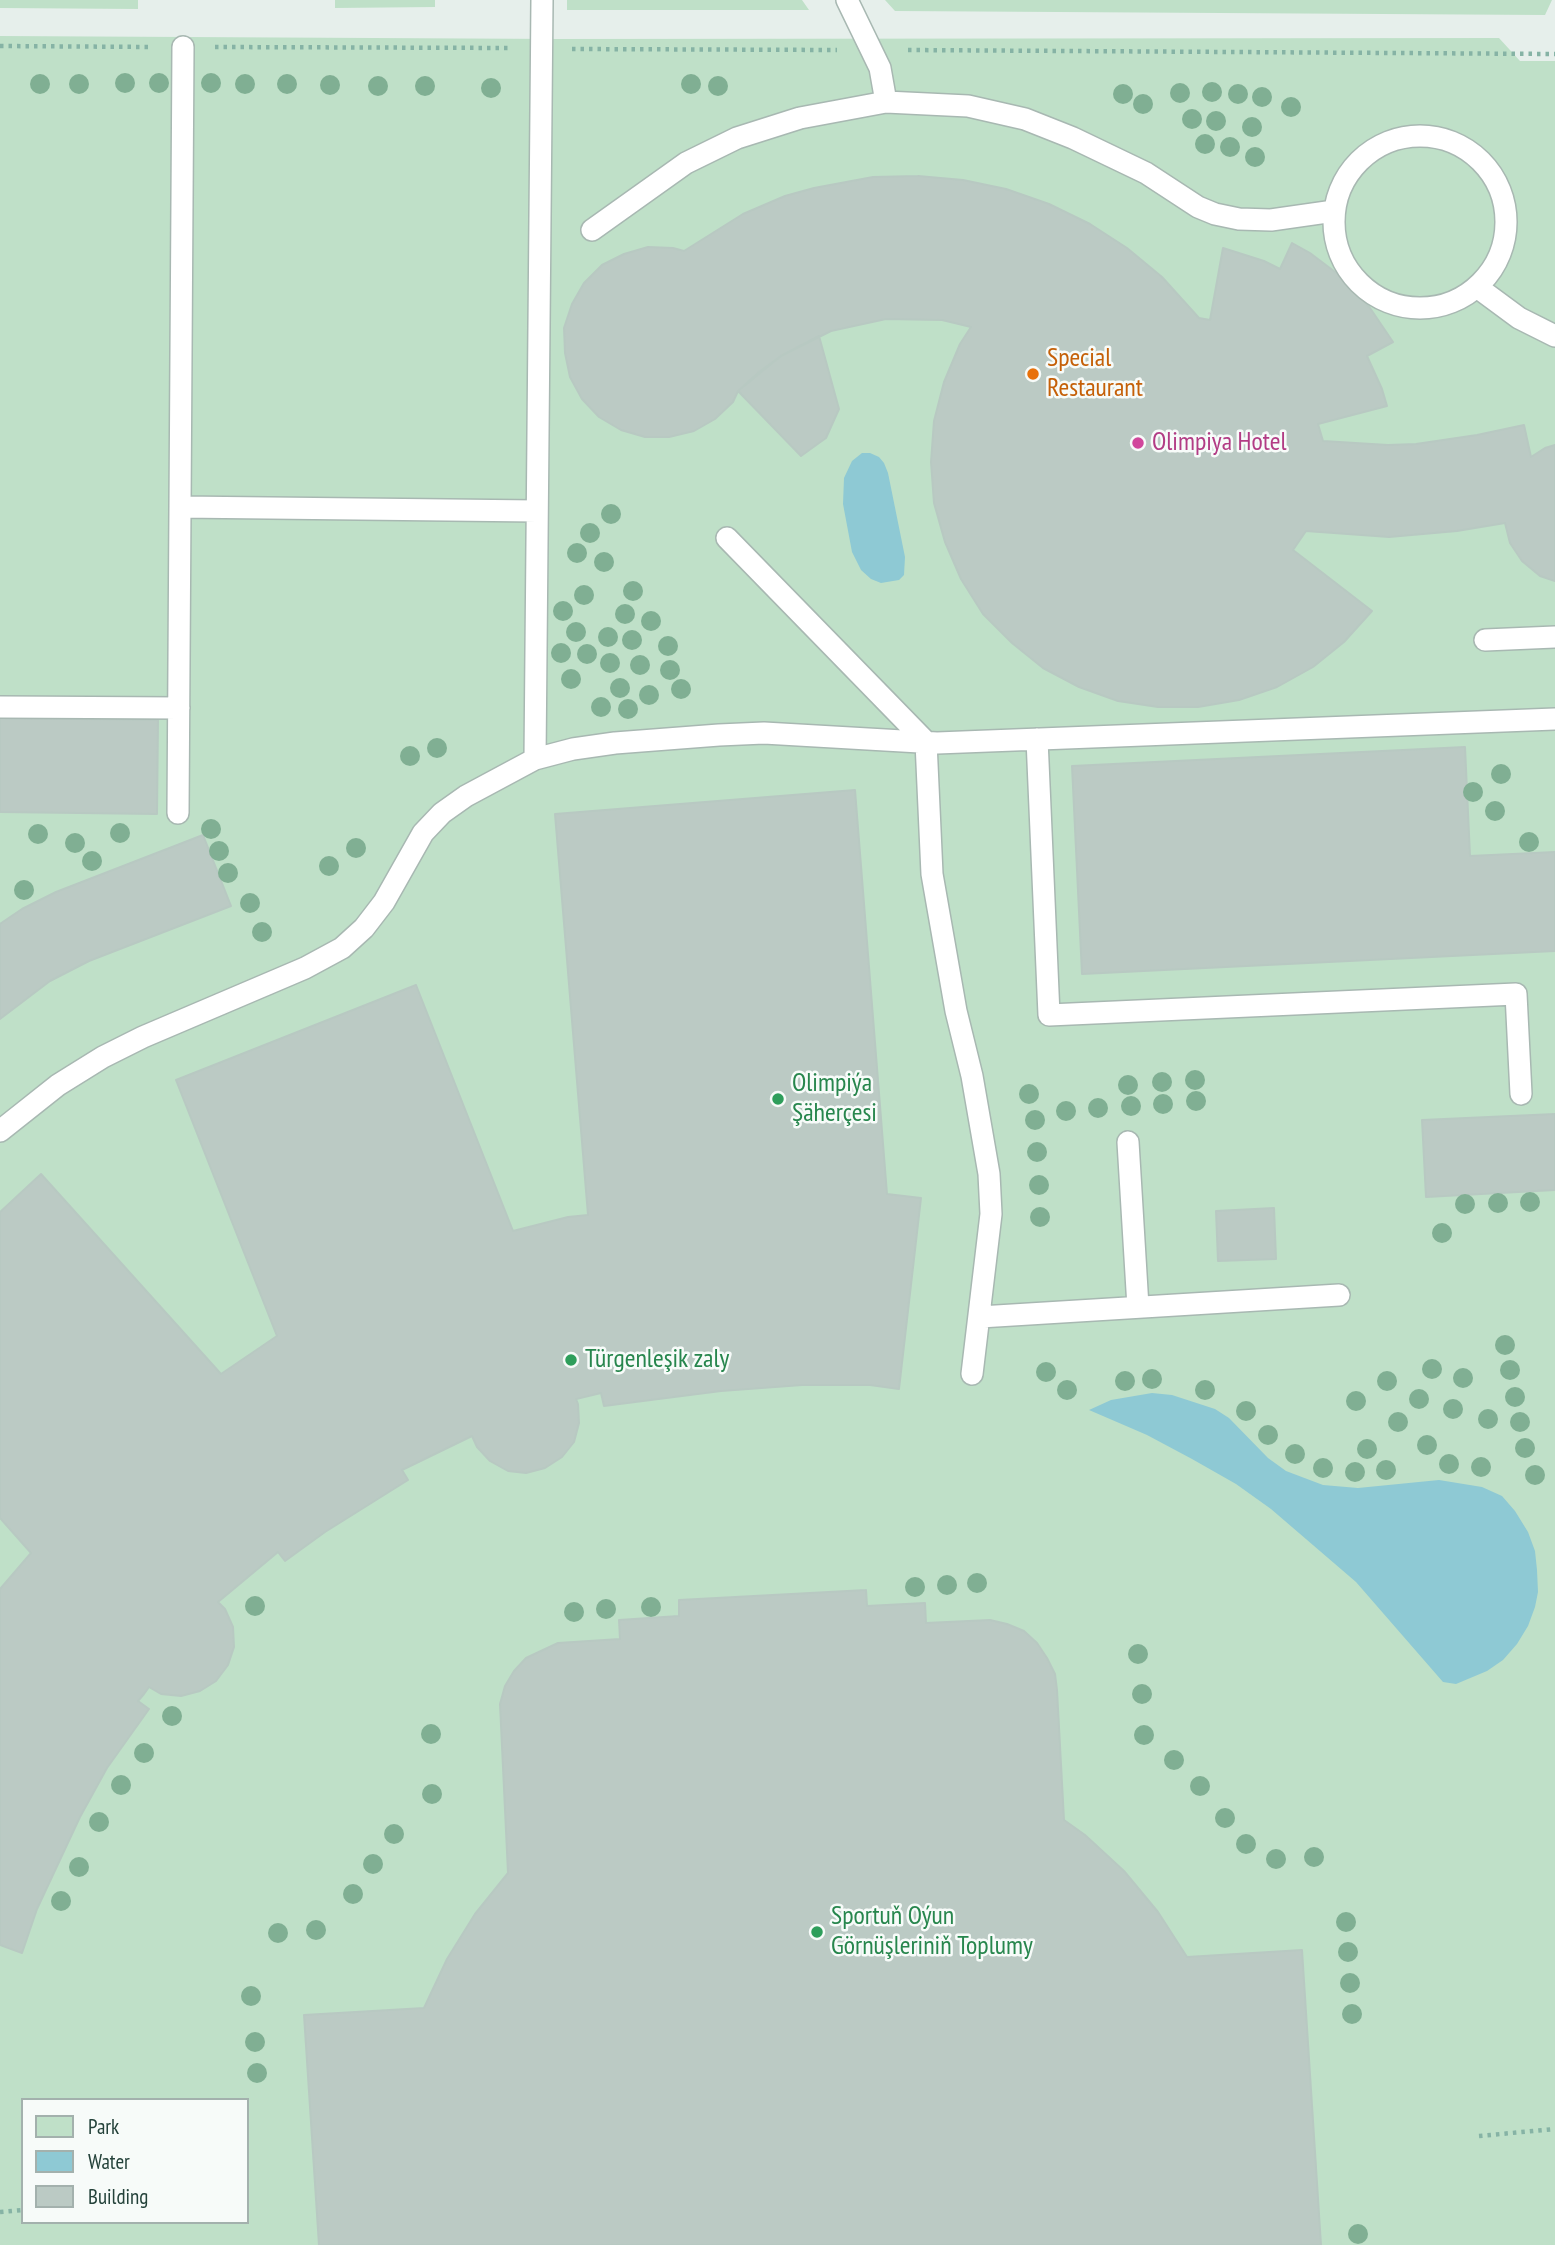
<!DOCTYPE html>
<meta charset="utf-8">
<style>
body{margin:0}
#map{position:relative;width:1555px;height:2245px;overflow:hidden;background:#e6efeb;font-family:"PT Sans Narrow",sans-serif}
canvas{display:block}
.legend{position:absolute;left:21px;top:2098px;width:228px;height:126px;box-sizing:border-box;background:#f7fbf9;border:2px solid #a3b1ad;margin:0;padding:9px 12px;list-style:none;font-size:21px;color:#24423a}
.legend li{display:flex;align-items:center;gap:14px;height:35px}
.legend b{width:35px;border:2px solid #a3b1ad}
</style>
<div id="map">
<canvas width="1555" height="2245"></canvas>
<ul class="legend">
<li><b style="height:19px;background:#bfe0c8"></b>Park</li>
<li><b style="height:19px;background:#8ec9d4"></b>Water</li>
<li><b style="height:19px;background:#bbcac4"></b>Building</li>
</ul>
</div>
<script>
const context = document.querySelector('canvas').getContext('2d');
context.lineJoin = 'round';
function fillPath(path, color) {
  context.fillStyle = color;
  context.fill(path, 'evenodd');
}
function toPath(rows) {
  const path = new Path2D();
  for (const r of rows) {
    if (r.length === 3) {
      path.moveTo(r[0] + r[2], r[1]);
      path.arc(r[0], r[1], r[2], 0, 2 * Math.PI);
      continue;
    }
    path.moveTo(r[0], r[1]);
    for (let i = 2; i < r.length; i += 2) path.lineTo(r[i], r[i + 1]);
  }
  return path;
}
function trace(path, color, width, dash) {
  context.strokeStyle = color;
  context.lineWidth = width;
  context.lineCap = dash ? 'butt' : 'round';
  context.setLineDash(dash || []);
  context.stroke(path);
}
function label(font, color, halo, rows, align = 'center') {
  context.font = font + ' "PT Sans Narrow",sans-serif';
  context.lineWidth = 5;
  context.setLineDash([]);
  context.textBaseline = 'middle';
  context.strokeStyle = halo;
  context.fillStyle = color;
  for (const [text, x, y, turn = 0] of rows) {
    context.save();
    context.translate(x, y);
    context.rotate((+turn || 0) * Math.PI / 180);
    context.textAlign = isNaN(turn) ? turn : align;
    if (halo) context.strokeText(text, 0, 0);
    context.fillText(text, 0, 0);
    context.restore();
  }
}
fillPath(toPath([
 [0,0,138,0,138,9,0,8],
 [335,0,435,0,435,7,335,8],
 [567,0,802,0,809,10,567,10],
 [885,0,1552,0,1545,15,895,11],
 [0,36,559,39,1499,38,1520,61,1555,61,1555,2245,0,2245],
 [23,2100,247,2100,247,2222,23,2222]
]), '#bfe0c8');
fillPath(toPath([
 [862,453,870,453,879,457,884,463,888,473,905,557,904,575,899,580,881,583,871,579,861,570,852,552,843,504,844,478,852,461],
 [1152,1393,1172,1395,1215,1409,1229,1418,1268,1458,1286,1471,1323,1485,1358,1488,1439,1480,1482,1487,1502,1496,1515,1511,1528,1532,1535,1551,1537,1570,1538,1592,1535,1607,1528,1626,1517,1644,1503,1660,1487,1671,1456,1684,1443,1682,1356,1582,1271,1509,1236,1484,1192,1459,1147,1435,1089,1410,1111,1400]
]), '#8ec9d4');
const building = toPath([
 [918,176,963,180,1006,189,1049,204,1090,224,1127,248,1162,277,1199,318,1210,320,1223,248,1264,261,1280,269,1292,243,1310,253,1343,278,1370,308,1393,342,1367,356,1382,389,1387,406,1318,424,1323,441,1388,445,1416,444,1477,435,1524,425,1531,457,1545,448,1555,445,1555,581,1540,576,1522,561,1510,543,1505,523,1457,531,1389,537,1306,531,1293,550,1372,611,1344,642,1313,667,1277,687,1239,700,1198,707,1158,707,1118,701,1079,687,1043,668,1012,643,983,614,961,579,945,542,934,503,931,462,934,421,944,382,960,344,971,327,942,320,886,319,831,331,781,356,759,372,738,391,733,402,715,419,694,431,669,437,645,437,621,430,599,417,582,399,570,377,565,353,564,328,572,304,584,283,602,265,624,254,648,247,673,248,684,251,743,214,785,196,814,188,873,177,918,176],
 [819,336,839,409,826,438,801,456,738,391,781,356,819,336],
 [0,718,158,720,157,814,0,812,0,718],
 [1465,747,1470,856,1555,852,1555,951,1082,974,1072,766,1465,747],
 [855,790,887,1194,921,1198,899,1389,870,1385,802,1385,721,1391,604,1406,601,1393,576,1399,578,1404,579,1423,574,1442,562,1457,545,1468,526,1473,508,1471,490,1461,477,1447,472,1436,402,1470,408,1480,325,1532,285,1561,278,1552,218,1602,225,1609,233,1627,234,1647,228,1665,216,1681,200,1691,181,1696,161,1694,149,1687,144,1694,138,1701,149,1709,107,1768,80,1817,37,1909,22,1953,0,1945,0,1589,31,1553,0,1518,0,1212,41,1174,221,1374,277,1336,176,1080,416,985,513,1231,568,1217,588,1215,555,814,855,790],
 [203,835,231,906,89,961,50,981,0,1019,0,924,22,909,56,892,203,835],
 [1555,1114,1555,1190,1426,1197,1422,1120,1555,1114],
 [1274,1208,1276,1259,1218,1261,1216,1211,1274,1208],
 [866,1590,867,1606,925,1603,926,1623,990,1620,1007,1624,1024,1631,1037,1643,1047,1658,1055,1674,1057,1690,1064,1820,1085,1835,1124,1871,1158,1912,1187,1957,1302,1950,1321,2245,319,2245,304,2015,424,2008,447,1959,475,1914,508,1873,500,1704,505,1686,514,1671,526,1658,558,1643,620,1639,619,1620,679,1616,679,1600,866,1590]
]);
fillPath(building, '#bbcac4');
trace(building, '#b8c9c2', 2);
const lane = toPath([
 [847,0,880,68,886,102],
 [1420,222,86],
 [592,230,686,163,737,138,800,118,886,102,968,106,1025,119,1073,138,1146,173,1198,207,1215,214,1239,219,1271,220,1334,211],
 [1477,287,1519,318,1555,336],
 [180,507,537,511],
 [727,538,926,742,932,874,956,1011,972,1076,989,1174,991,1214,972,1374],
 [1485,640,1555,637],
 [0,707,179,708],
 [1037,739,1049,1015,1516,994,1521,1094],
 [535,759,542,0],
 [178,813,183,47],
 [0,1131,58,1085,103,1057,143,1037,305,968,342,948,364,928,384,902,423,833,442,813,466,796,535,759,573,749,615,743,719,735,764,733,937,743,1555,719],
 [1128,1142,1138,1307],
 [980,1317,1339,1295]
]);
trace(lane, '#a8b8b2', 24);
trace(toPath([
 [0,46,151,47],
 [215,47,511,48],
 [572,49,837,50],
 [908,50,1555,54],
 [1479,2136,1555,2129],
 [0,2212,23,2210]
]), '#86b3a5', 4.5, [3.5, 5]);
trace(lane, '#fff', 21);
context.fillStyle = '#80af93';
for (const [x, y] of [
 [125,83],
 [159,83],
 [211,83],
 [40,84],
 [79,84],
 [245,84],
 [287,84],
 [691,84],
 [330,85],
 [378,86],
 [425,86],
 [718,86],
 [491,88],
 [1212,92],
 [1180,93],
 [1123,94],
 [1238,94],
 [1262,97],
 [1143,104],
 [1291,107],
 [1192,119],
 [1216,121],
 [1252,127],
 [1205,144],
 [1230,147],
 [1255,157],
 [611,514],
 [590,533],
 [577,553],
 [604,562],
 [633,591],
 [584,595],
 [563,611],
 [625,614],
 [651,621],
 [576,632],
 [608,637],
 [632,640],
 [668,646],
 [561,653],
 [587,654],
 [610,663],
 [640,665],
 [670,670],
 [571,679],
 [620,688],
 [681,689],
 [649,695],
 [601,707],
 [628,709],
 [437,748],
 [410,756],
 [1501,774],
 [1473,792],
 [1495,811],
 [211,829],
 [120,833],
 [38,834],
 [1529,842],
 [75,843],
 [356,848],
 [219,851],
 [92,861],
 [329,866],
 [228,873],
 [24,890],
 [250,903],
 [262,932],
 [1195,1080],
 [1162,1082],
 [1128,1085],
 [1029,1094],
 [1196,1101],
 [1163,1104],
 [1131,1106],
 [1098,1108],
 [1066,1111],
 [1035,1120],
 [1037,1152],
 [1039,1185],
 [1530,1202],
 [1498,1203],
 [1465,1204],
 [1040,1217],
 [1442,1233],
 [1505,1345],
 [1432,1369],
 [1510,1370],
 [1046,1372],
 [1463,1378],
 [1152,1379],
 [1125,1381],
 [1387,1381],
 [1067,1390],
 [1205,1390],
 [1515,1397],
 [1419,1399],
 [1356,1401],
 [1453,1409],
 [1246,1411],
 [1488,1419],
 [1398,1422],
 [1520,1422],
 [1268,1435],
 [1427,1445],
 [1525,1448],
 [1367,1449],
 [1295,1454],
 [1449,1464],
 [1481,1467],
 [1323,1468],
 [1386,1470],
 [1355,1472],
 [1535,1475],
 [977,1583],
 [947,1585],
 [915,1587],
 [255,1606],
 [651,1607],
 [606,1609],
 [574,1612],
 [1138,1654],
 [1142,1694],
 [172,1716],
 [431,1734],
 [1144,1735],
 [144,1753],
 [1174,1760],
 [121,1785],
 [1200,1786],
 [432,1794],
 [1225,1818],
 [99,1822],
 [394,1834],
 [1246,1844],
 [1314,1857],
 [1276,1859],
 [373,1864],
 [79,1867],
 [353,1894],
 [61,1901],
 [1346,1922],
 [316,1930],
 [278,1933],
 [1348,1952],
 [1350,1983],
 [251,1996],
 [1352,2014],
 [255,2042],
 [257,2073],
 [1358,2234]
]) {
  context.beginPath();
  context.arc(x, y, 10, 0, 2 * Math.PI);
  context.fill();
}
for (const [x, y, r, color] of [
 [1033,374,7,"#e8710a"],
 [1138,443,7,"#d1479c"],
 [778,1099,7,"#2e9e5b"],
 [571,1360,7,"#2e9e5b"],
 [817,1932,7,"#2e9e5b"]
]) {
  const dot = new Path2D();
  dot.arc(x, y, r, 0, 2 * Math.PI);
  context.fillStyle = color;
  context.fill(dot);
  trace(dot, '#f7fbf9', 2.5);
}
label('26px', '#c56008', '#f7fbf9', [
 ["Special",1047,359],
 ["Restaurant",1047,389]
], 'left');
label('26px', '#b23c85', '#f7fbf9', [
 ["Olimpiya Hotel",1152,443]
], 'left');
label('26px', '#27864d', '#f7fbf9', [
 ["Olimpiýa",792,1084],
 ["Şäherçesi",792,1114],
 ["Türgenleşik zaly",585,1360],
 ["Sportuň Oýun",831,1917],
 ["Görnüşleriniň Toplumy",831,1947]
], 'left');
</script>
